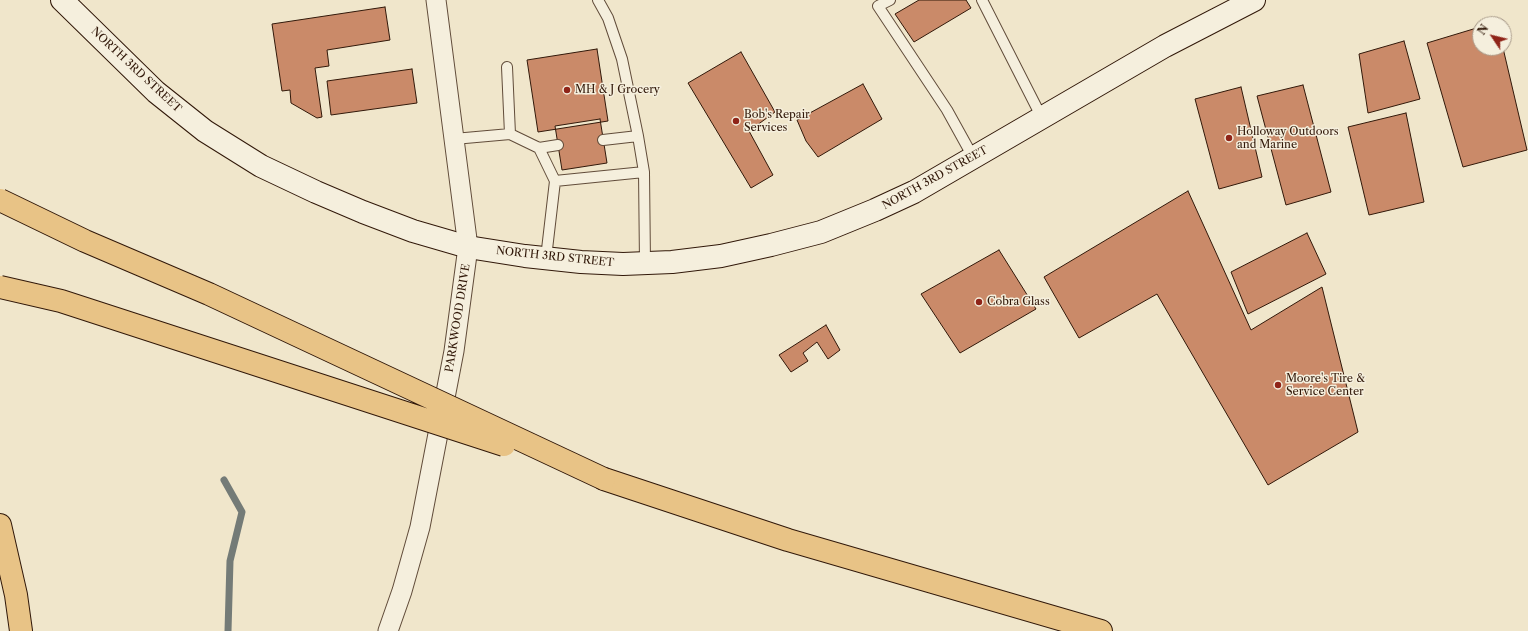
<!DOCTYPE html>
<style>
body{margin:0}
#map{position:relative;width:1528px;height:631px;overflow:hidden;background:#f0e6cb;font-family:"Libre Caslon Text",serif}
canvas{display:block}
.north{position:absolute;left:1472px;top:16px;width:40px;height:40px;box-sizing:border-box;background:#f5efdd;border:1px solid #a79988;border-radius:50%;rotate:305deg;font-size:11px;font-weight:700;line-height:16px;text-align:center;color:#311809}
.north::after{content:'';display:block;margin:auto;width:14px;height:18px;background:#8f2418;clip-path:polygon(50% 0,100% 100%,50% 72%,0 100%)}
</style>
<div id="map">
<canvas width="1528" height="631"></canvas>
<div class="north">N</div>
</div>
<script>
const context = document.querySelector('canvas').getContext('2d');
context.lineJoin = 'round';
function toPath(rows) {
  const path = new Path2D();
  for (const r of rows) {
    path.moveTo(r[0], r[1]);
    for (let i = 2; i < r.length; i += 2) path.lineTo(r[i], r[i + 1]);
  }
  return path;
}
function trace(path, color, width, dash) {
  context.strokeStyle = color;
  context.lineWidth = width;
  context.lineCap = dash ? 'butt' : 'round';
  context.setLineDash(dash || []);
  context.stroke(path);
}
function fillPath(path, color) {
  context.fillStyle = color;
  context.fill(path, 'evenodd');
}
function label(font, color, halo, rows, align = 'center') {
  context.font = font + ' "Libre Caslon Text",serif';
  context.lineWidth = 3;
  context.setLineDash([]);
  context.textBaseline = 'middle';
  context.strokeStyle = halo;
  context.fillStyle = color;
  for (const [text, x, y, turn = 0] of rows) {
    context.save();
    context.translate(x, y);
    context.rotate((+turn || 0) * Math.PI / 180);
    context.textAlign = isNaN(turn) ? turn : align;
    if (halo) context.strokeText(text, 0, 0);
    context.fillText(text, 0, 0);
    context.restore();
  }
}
trace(toPath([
 [224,480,242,512,230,561,228,631]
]), '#747b77', 7);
const building = toPath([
 [919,0,966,0,971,8,914,42,895,14,919,0],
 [385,7,390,40,327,50,329,66,315,68,322,117,317,118,291,103,290,90,282,91,272,24,385,7],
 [1480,27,1480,48,1503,48,1527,150,1463,167,1427,43,1480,27],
 [1404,41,1420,99,1368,113,1359,54,1404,41],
 [597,49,608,121,538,132,527,60,597,49],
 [741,52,775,112,749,131,773,175,751,188,688,83,741,52],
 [412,69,417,103,331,115,327,81,412,69],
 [863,84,882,119,818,157,806,141,797,120,863,84],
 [1303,85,1331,192,1286,205,1257,96,1303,85],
 [1241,87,1262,177,1219,189,1195,99,1241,87],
 [1406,113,1424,202,1369,215,1348,127,1406,113],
 [600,119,607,163,562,170,555,126,600,119],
 [1188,191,1251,330,1322,287,1358,432,1268,485,1157,294,1079,338,1044,277,1188,191],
 [1307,233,1326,274,1248,314,1231,272,1307,233],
 [999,250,1036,309,960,353,921,294,999,250],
 [826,325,840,350,828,359,817,342,803,353,808,361,791,372,779,355,826,325]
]);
fillPath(building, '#ca8a69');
trace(building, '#311809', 1);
const lane = toPath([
 [598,0,608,18,622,59,638,136,644,172,645,263],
 [890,0,878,6,947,110,973,157],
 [982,0,1042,118],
 [507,67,510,134],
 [454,139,510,134,539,148,555,181,546,258],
 [603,140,638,136],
 [539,148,558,145],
 [555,181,644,172]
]);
const street = toPath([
 [388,631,402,591,420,527,454,351,468,247,436,0]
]);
const secondary = toPath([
 [62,0,156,92,205,131,261,166,316,192,363,212,413,231,468,247,525,256,581,262,623,264,672,262,721,256,771,245,821,232,875,210,914,192,1165,46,1254,0]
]);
const highway = toPath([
 [604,479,788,540,1101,631],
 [0,525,16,595,21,631]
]);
trace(lane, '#614c3a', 12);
trace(street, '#614c3a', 21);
trace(secondary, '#311809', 24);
trace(highway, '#311809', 24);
trace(lane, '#f5efdd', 10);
trace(street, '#f5efdd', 19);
trace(secondary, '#f5efdd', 22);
trace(highway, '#e8c386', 22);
const highwayBridge = toPath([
 [0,200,85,241,209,294,604,479],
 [0,287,61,301,504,445]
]);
trace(highwayBridge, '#311809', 24, []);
trace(highwayBridge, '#e8c386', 22);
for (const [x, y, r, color] of [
 [567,90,4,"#8f2418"],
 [736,121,4,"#8f2418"],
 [1229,138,4,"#8f2418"],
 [979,302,4,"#8f2418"],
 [1278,385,4,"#8f2418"]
]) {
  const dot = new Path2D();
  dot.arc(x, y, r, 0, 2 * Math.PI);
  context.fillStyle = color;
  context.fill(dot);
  trace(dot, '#f5efdd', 1.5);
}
label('11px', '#311809', '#f5efdd', [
 ["NORTH 3RD STREET",136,70,43],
 ["NORTH 3RD STREET",935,178,-29],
 ["NORTH 3RD STREET",555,257,6],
 ["PARKWOOD DRIVE",458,318,-81]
]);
label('11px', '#311809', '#f5efdd', [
 ["MH & J Grocery",575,90],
 ["Bob's Repair",744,115],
 ["Services",744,128],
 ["Holloway Outdoors",1237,132],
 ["and Marine",1237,145],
 ["Cobra Glass",987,302],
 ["Moore's Tire &",1286,379],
 ["Service Center",1286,392]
], 'left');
</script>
